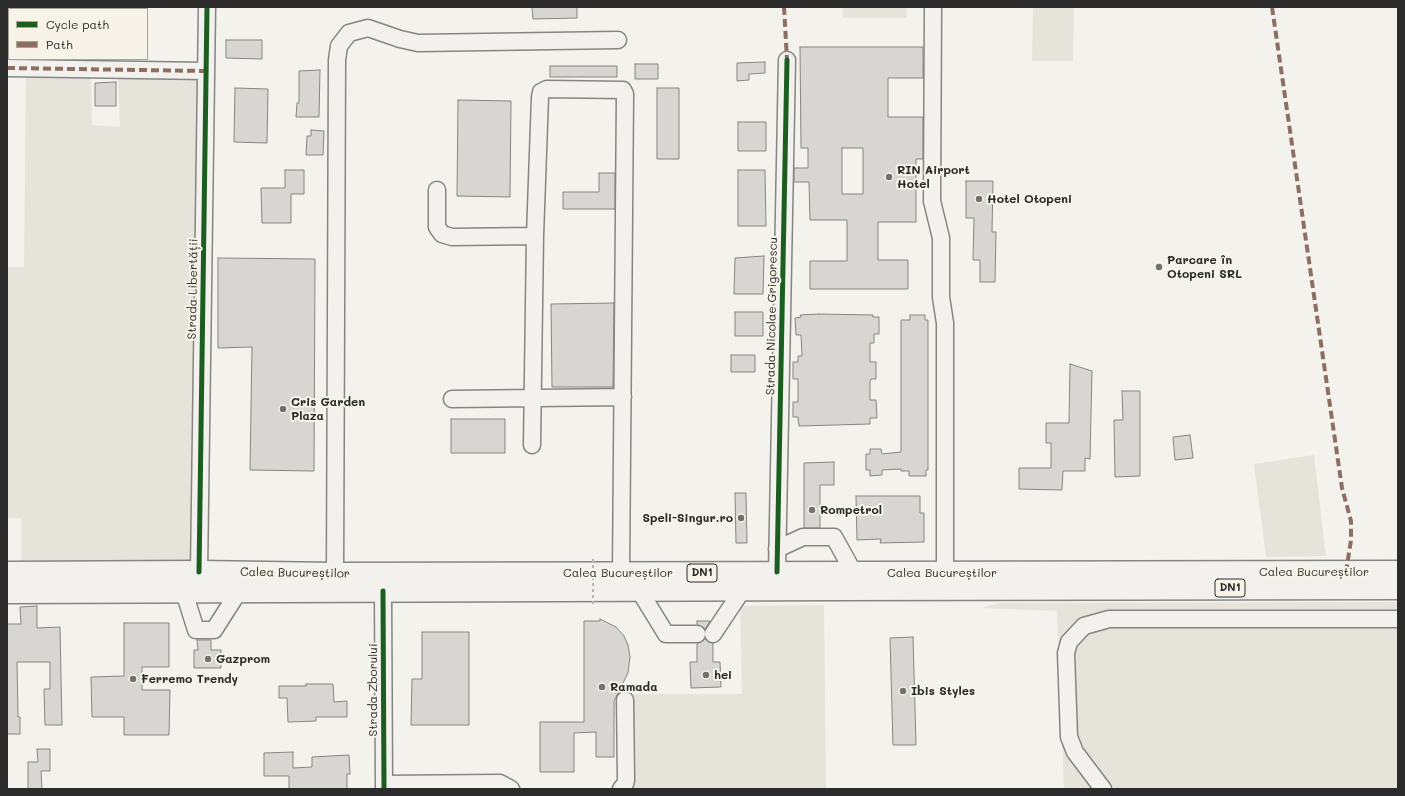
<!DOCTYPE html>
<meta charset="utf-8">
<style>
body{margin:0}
#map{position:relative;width:1405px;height:796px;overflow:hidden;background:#f4f2ec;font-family:Mali,sans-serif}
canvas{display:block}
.frame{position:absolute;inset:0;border:8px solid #2b2b2b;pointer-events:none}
.legend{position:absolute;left:8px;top:8px;width:140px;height:52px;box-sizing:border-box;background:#f7f3e8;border:1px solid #a5a39c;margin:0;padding:5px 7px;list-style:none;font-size:12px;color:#2b2b2b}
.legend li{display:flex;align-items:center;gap:8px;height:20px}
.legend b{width:20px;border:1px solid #a5a39c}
</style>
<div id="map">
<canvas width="1405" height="796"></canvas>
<div class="frame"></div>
<ul class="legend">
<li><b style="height:5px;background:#1b5e20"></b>Cycle path</li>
<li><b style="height:5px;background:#8d6e63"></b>Path</li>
</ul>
</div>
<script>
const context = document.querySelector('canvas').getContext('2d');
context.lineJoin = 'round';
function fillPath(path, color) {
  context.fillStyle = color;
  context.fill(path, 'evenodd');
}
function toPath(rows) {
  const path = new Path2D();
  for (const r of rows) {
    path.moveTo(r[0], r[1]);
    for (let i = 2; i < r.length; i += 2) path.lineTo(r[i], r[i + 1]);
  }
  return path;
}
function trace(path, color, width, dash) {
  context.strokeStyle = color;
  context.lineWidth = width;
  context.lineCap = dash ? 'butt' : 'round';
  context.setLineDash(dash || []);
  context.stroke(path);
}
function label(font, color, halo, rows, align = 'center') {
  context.font = font + ' Mali,sans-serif';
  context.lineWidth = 4;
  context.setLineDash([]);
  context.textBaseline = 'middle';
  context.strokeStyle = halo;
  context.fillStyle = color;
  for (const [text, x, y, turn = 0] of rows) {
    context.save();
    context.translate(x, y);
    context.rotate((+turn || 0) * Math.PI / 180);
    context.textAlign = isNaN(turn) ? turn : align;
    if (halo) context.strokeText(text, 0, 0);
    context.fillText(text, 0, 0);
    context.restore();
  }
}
fillPath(toPath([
 [843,7,907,7,907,18,843,18],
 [1033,7,1074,7,1073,61,1032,61],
 [91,71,92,125,120,127,118,73,197,74,191,563,21,561,21,518,7,518,7,267,24,267,26,74],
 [1314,455,1326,556,1266,557,1254,464],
 [1398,602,1398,617,1072,628,1068,740,1099,789,1064,789,1057,611,982,608,999,603],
 [824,605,826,789,630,789,629,694,742,694,740,606],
 [1398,624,1398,789,1109,789,1077,745,1071,664,1077,639,1099,625]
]), '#e6e3da');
const building = toPath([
 [532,7,577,7,577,18,533,19,532,7],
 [226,40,262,40,262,59,226,58,226,40],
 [800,47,923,47,923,78,888,78,888,117,923,117,923,159,916,159,916,222,878,222,878,260,908,260,908,289,810,289,810,261,847,261,847,220,810,220,809,182,794,182,794,168,808,168,808,148,801,148,800,47],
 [842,148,863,148,863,194,842,194,842,148],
 [765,62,765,73,749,74,749,80,737,81,737,63,765,62],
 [635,64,658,64,658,79,635,79,635,64],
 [550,66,617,66,617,77,550,77,550,66],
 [320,70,319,117,296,117,297,103,299,103,299,71,320,70],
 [116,82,116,106,95,106,95,83,116,82],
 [235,88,268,89,267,143,234,142,235,88],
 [657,88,679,88,679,159,657,159,657,88],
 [458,100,511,101,510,197,457,196,458,100],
 [738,122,766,122,766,151,738,151,738,122],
 [311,130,324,131,323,155,306,155,307,136,311,136,311,130],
 [285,170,304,170,304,194,291,194,291,223,262,223,261,188,285,188,285,170],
 [738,170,765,170,766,226,738,226,738,170],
 [599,173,615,173,615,209,563,209,563,192,599,192,599,173],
 [966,181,993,181,992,232,996,232,995,282,980,282,980,260,973,260,974,218,966,218,966,181],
 [764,256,763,294,734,294,735,258,764,256],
 [218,258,315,259,314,471,250,470,252,347,218,348,218,258],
 [614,303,613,387,552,387,551,304,614,303],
 [735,312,763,312,763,336,735,336,735,312],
 [819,314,873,315,873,317,879,317,879,334,874,334,874,343,870,343,870,362,876,362,876,379,871,379,870,381,870,400,876,400,877,418,870,418,870,424,799,426,798,417,793,417,793,402,798,402,798,379,793,379,793,362,798,362,798,356,802,356,801,335,796,335,795,318,801,317,800,315,819,314],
 [910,315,925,315,925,320,928,320,928,470,926,470,926,476,909,476,909,471,901,471,901,469,882,470,882,475,870,476,870,470,866,470,866,454,870,454,870,449,881,449,882,454,901,452,901,320,910,320,910,315],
 [731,355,755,355,755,372,731,372,731,355],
 [1070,364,1092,371,1090,459,1085,458,1085,471,1063,471,1062,490,1019,489,1019,468,1051,468,1051,443,1046,443,1046,423,1069,423,1070,364],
 [1122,391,1140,391,1140,476,1115,477,1114,420,1123,420,1122,391],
 [451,419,505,419,505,453,451,453,451,419],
 [1190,435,1193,458,1175,460,1173,437,1190,435],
 [834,462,834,485,820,485,820,528,804,528,804,463,834,462],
 [735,493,746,493,747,543,736,543,735,493],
 [856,496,920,496,920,513,924,513,924,542,880,543,881,539,857,540,856,496],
 [37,606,37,628,60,627,62,725,45,725,44,689,50,689,50,662,17,662,18,717,20,717,20,734,7,734,7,624,21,624,20,607,37,606],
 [600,619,616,627,624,636,628,645,630,657,628,673,614,701,614,757,596,757,596,732,574,733,574,772,540,772,540,722,584,722,584,621,600,621,600,619],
 [697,621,710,621,705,629,697,624,697,621],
 [124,623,169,623,169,667,142,667,142,690,170,690,169,735,124,735,124,717,92,717,91,677,124,676,124,623],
 [422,632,469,632,469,725,411,725,412,679,422,679,422,632],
 [913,637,916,745,893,745,890,638,913,637],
 [705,639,713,643,713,662,720,662,721,687,691,688,690,662,697,662,697,644,705,639],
 [197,640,211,640,211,650,221,650,221,668,194,668,194,650,198,650,197,640],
 [306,684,333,684,334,702,347,701,347,717,316,717,316,721,288,722,287,698,279,698,279,686,306,686,306,684],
 [37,749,50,749,50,771,41,771,42,789,28,789,28,762,38,762,37,749],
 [293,752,293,768,312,767,312,757,349,755,350,774,347,774,347,789,289,789,289,776,264,776,264,753,293,752]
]);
fillPath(building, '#d7d6d2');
trace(building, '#858582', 1);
const minor = toPath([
 [933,7,932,201,941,238,941,297,945,323,945,573],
 [7,68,206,71],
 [437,190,437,227,442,234,452,237,535,236],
 [452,399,623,397],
 [532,445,535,236,540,97,541,92,547,89,623,90,625,94,621,573],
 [777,549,803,537,834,537,854,573],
 [199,572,207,7],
 [777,572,787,60],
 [335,574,337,60,339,46,349,33,368,28,400,39,418,43,618,40],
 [639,590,666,634,697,634],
 [383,591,384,789],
 [184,592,196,630,214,630,239,591],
 [713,634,743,589],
 [384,784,500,783,511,789],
 [621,789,625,784,626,780,625,700],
 [1103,789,1075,752,1069,737,1066,653,1069,642,1084,626,1109,619,1398,619]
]);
const highway = toPath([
 [7,573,199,572,335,574,1398,572],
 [7,592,833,589,1398,588]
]);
trace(minor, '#858582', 19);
trace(highway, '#858582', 25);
trace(minor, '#f2f1ed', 16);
trace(highway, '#f2f1ed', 22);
trace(toPath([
 [593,604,593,557]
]), '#b8b7b5', 2, [3, 3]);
trace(toPath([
 [784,7,787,60],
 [1272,7,1342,488,1351,521,1351,540,1346,572],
 [7,68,206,71]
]), '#8d6e63', 4, [8, 4]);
trace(toPath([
 [199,572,207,7],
 [777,572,787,60],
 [383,591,384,789]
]), '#1b5e20', 5);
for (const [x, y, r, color] of [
 [889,177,4,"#71716f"],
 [979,199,4,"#71716f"],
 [1159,267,4,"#71716f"],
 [283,409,4,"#71716f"],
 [812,510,4,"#71716f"],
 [741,518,4,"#71716f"],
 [208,659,4,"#71716f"],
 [706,675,4,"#71716f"],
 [133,679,4,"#71716f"],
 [602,687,4,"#71716f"],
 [903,691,4,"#71716f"]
]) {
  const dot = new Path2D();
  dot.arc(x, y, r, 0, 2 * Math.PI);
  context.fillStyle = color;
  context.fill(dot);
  trace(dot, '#f7f3e8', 1.5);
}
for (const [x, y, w] of [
 [702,573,30],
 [1230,588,30]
]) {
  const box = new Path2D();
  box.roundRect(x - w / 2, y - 9, w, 18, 3);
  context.fillStyle = '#f7f3e8';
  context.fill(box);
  trace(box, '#2b2b2b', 1);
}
label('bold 11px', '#2b2b2b', null, [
 ["DN1",702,573],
 ["DN1",1230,588]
]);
label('bold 12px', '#2b2b2b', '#f7f3e8', [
 ["RIN Airport",897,170],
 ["Hotel",897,184],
 ["Hotel Otopeni",987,199],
 ["Parcare în",1167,260],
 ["Otopeni SRL",1167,274],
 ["Cris Garden",291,402],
 ["Plaza",291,416],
 ["Rompetrol",820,510],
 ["Speli-Singur.ro",733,518,"right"],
 ["Gazprom",216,659],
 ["hei",714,675],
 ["Ferremo Trendy",141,679],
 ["Ramada",610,687],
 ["Ibis Styles",911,691]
], 'left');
label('12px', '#2b2b2b', '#f7f3e8', [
 ["Strada Libertății",193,289,-89],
 ["Strada Nicolae Grigorescu",772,316,-89],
 ["Calea Bucureștilor",1314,572],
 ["Calea Bucureștilor",295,573,1],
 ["Calea Bucureștilor",618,573],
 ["Calea Bucureștilor",942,573],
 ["Strada Zborului",373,690,-90]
]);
</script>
